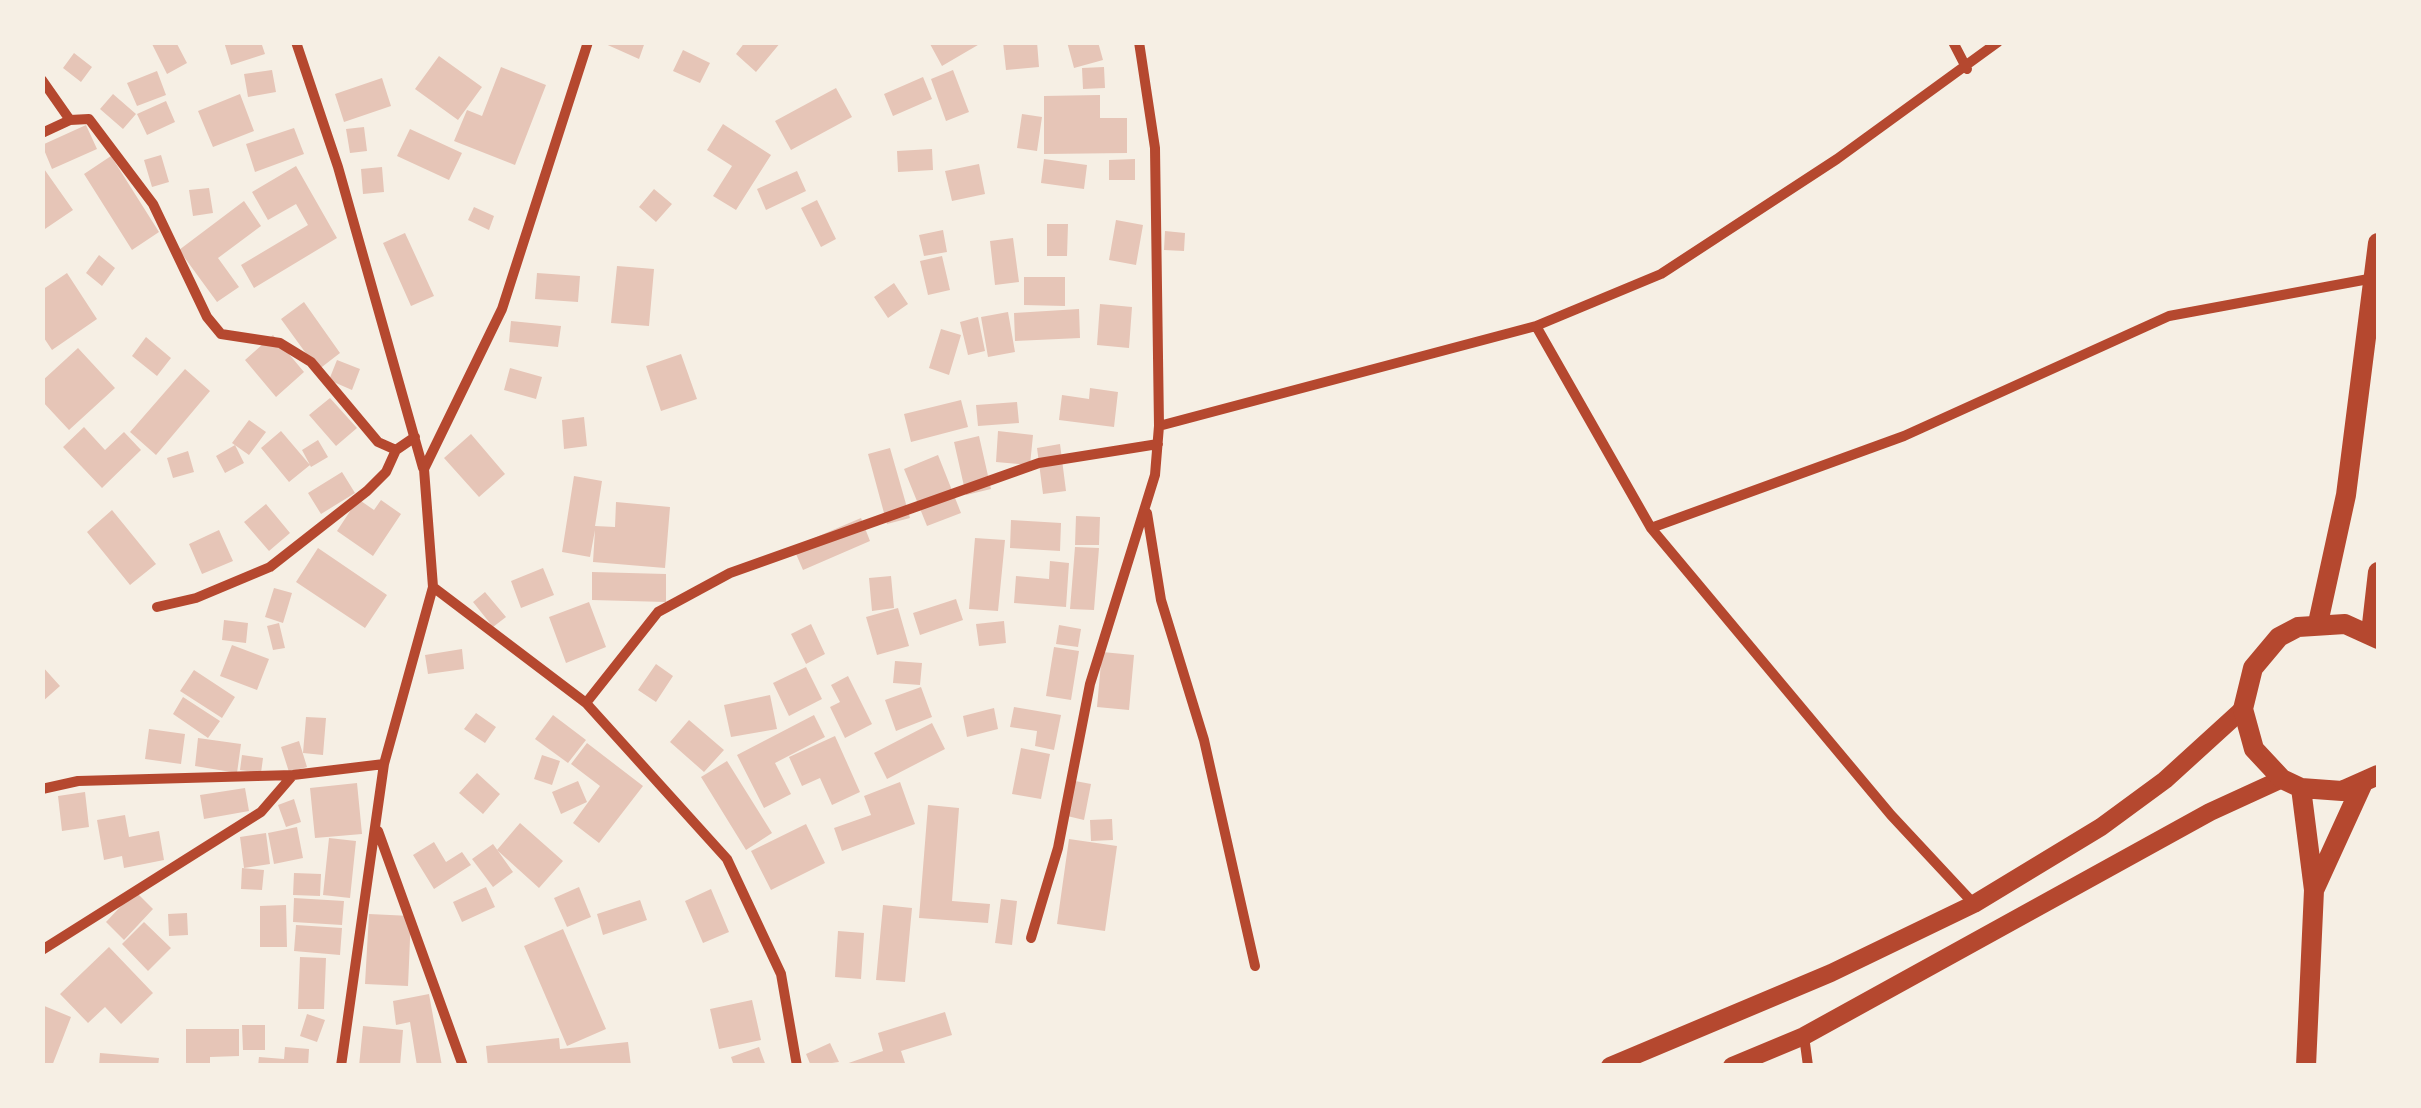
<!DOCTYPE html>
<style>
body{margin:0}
#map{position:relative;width:2421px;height:1108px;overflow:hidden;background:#f6efe4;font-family:"Times New Roman",serif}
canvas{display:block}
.frame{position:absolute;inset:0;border:45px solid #f6efe4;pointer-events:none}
</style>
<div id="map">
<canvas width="2421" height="1108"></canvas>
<div class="frame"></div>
</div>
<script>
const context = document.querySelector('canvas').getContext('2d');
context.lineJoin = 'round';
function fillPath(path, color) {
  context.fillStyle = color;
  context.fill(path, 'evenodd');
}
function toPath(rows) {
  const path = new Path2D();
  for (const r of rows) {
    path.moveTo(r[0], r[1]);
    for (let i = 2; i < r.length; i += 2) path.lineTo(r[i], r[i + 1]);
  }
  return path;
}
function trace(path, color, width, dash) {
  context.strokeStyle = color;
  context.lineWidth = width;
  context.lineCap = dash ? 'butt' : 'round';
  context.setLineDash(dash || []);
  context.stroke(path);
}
fillPath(toPath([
 [151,42,176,42,187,63,167,74],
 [224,42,261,42,265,54,231,65],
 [601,42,645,42,639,59],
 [745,42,781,42,756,72,736,54],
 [933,42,983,42,942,66,930,44],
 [1003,42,1037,42,1039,67,1006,70],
 [1067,42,1098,42,1103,60,1074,68],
 [683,50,710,63,700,83,673,71],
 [74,53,92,67,81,82,63,68],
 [439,56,482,87,458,120,415,89],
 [501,67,546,85,515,165,454,141,467,110,482,116],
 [1104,67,1105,88,1083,89,1082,68],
 [272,70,276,92,248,97,244,74],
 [953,70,969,112,946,121,931,79],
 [157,71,166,95,137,106,127,83],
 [923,77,932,99,893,116,884,94],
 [382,78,391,106,344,122,335,94],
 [836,88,852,117,791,150,775,121],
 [113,94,136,114,123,129,100,109],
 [240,94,254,131,213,147,198,111],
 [1100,95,1100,118,1127,118,1127,153,1044,154,1044,96],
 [166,101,175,122,147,135,137,114],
 [1022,114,1042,117,1037,151,1017,148],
 [723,124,771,155,736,210,713,196,732,166,707,150],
 [86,125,97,149,52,169,42,145],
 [364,127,367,151,350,153,346,129],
 [294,128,304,154,255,172,246,144],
 [410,129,462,153,449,180,397,156],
 [932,149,933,170,898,172,897,151],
 [161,155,169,182,152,187,144,160],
 [111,156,159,232,132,250,84,174],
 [1044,159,1087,165,1084,189,1041,183],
 [1135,159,1135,180,1109,180,1109,160],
 [979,164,985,194,952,201,945,171],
 [42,166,73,210,42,231],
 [296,166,337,238,254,288,241,265,308,225,296,204,268,220,252,192],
 [382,167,384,192,363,194,361,169],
 [797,171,806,191,766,210,757,189],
 [209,188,213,213,193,216,189,190],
 [654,189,672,204,656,222,639,207],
 [817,200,836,239,821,247,801,208],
 [244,201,261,226,218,258,239,287,217,302,179,250],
 [474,207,494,216,489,230,468,220],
 [1116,220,1143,225,1136,265,1109,260],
 [1047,224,1068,224,1067,256,1047,256],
 [943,230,947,252,924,256,919,235],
 [1165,231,1185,233,1184,251,1164,250],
 [405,233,434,296,411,306,383,243],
 [1013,238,1019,282,995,285,990,241],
 [99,255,115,268,102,286,86,273],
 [942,256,950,290,928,295,920,261],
 [617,266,654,269,649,326,611,323],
 [67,273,97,319,52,350,42,335,42,290],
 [537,273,580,276,578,302,535,299],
 [1024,277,1065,277,1065,306,1024,305],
 [894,283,908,304,888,318,874,297],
 [304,302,340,353,318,370,281,319],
 [1100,304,1132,307,1129,348,1097,345],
 [1079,309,1080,338,1015,341,1014,313],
 [1008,312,1015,352,988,357,981,317],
 [978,317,985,351,968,355,960,322],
 [511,321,561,326,558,347,509,342],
 [941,329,961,335,949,375,929,368],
 [273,335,304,372,276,397,245,360],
 [146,337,171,358,157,376,132,356],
 [78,348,115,388,69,430,42,401,42,381],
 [681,354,697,399,661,411,646,366],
 [337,360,360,369,352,390,329,380],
 [510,368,542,377,536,399,504,390],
 [185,369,210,391,156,455,130,432],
 [1090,388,1118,392,1114,427,1059,420,1062,395,1089,399],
 [330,398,357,428,336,446,309,415],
 [961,400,968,427,911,442,904,414],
 [1017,402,1019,423,978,426,976,405],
 [584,417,587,446,564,449,562,420],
 [249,420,266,432,249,455,232,443],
 [84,427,105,450,124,432,141,450,102,488,63,447],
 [281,431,310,465,289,482,261,448],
 [998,431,1033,435,1030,465,996,462],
 [471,434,505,474,479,497,444,458],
 [979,436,991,489,966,495,954,442],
 [318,440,328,457,311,467,302,450],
 [1060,444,1066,491,1043,494,1037,448],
 [235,445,244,463,225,473,216,456],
 [890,448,910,518,887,524,868,454],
 [188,451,194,472,173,478,167,458],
 [938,455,961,513,927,526,904,469],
 [342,472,355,493,321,514,308,493],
 [574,476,602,481,595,526,615,527,616,502,670,507,665,568,593,562,595,530,590,557,562,552],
 [358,499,374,510,381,500,401,514,373,556,337,531],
 [266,504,290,533,269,551,244,522],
 [112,510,156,564,130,585,87,532],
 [1076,516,1100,517,1099,545,1075,545],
 [861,518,870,541,803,570,793,547],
 [1011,520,1061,523,1060,551,1010,548],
 [219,530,233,561,202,574,189,544],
 [975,538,1005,540,998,611,969,609],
 [1075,547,1099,548,1094,610,1070,609],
 [318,548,387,595,365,628,296,582],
 [1050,561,1069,563,1066,607,1014,603,1016,576,1049,579],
 [543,568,554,595,521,608,511,581],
 [592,572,666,574,666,602,592,600],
 [891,576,894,608,872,611,869,578],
 [274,588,292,593,283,623,265,617],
 [485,592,506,617,493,627,473,602],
 [956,599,963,620,920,635,913,613],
 [589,602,606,647,566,663,549,617],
 [898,608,909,646,877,655,866,617],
 [224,620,248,623,246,643,222,640],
 [1004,621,1006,643,979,646,976,624],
 [279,623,285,648,273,650,267,626],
 [811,624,825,654,806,664,791,634],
 [1059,625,1081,629,1078,647,1056,644],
 [232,645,269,659,257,690,220,676],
 [1054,647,1079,651,1071,700,1046,696],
 [462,649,464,669,428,674,425,655],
 [1102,652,1134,655,1129,710,1097,707],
 [895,661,922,663,920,685,893,683],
 [656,664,673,676,656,702,638,690],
 [42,666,60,686,42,702],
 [806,667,822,699,789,716,773,683],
 [194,670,235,697,222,718,180,691],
 [848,676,872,724,845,738,830,707,840,702,831,685],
 [921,687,932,717,896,731,885,700],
 [770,695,777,729,731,737,724,705],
 [183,697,220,721,208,738,173,714],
 [1014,707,1061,715,1054,750,1035,746,1037,731,1010,727],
 [994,708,998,729,967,737,963,716],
 [476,713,496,727,485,743,464,729],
 [553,715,586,740,568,763,535,739],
 [814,715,825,737,775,763,791,794,764,808,737,755],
 [306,717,326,718,323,755,303,753],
 [689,720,724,750,704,772,670,742],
 [932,723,945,749,887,779,874,753],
 [149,729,185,734,181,764,145,759],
 [835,736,860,792,832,805,820,778,802,786,789,757],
 [198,738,241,744,237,773,195,766],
 [299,741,307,767,289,772,281,747],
 [587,743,643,786,599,843,573,823,600,786,571,764],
 [1021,748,1050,754,1041,799,1012,794],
 [242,755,263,758,261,773,240,770],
 [542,755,560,761,552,785,534,779],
 [727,761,772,833,746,850,701,777],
 [477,773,500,794,483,814,459,793],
 [1070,780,1091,784,1084,820,1063,815],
 [578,781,587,802,561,814,552,792],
 [900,782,915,824,842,851,834,828,871,815,864,796],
 [357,783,362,834,315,838,310,788],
 [245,788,249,811,204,819,200,795],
 [85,792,89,827,62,831,58,796],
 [294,799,301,822,286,827,278,805],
 [928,805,959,808,952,901,990,904,988,923,919,918],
 [125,815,129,837,159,831,164,860,124,868,122,856,104,860,97,820],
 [1112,819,1113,840,1091,841,1090,820],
 [520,823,563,861,539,888,497,850],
 [806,824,825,863,771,890,751,851],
 [297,827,303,858,274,864,268,833],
 [266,833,270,864,244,868,240,837],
 [329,838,356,841,350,898,323,895],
 [1069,839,1117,846,1105,931,1057,924],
 [434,842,446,862,462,852,471,865,434,889,413,855],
 [493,844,513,872,493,887,472,859],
 [242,868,264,870,262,890,241,889],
 [294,873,321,874,320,896,293,895],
 [486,887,495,907,462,922,453,902],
 [579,887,591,917,567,927,554,898],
 [711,889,729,932,703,943,685,901],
 [135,891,153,909,124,940,106,922],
 [294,898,344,901,342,925,293,922],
 [1001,899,1017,901,1012,945,995,943],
 [640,900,647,920,603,935,597,914],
 [286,905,287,947,260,947,260,906],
 [883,905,912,908,905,982,876,980],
 [187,913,188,935,169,936,168,914],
 [369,914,411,916,408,986,365,984],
 [144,922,171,948,148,971,122,944],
 [296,925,342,928,340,955,294,951],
 [563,929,606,1029,567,1046,524,946],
 [838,931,864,933,861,979,835,977],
 [109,947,153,993,121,1024,105,1007,88,1023,60,994],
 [300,957,326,958,324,1009,298,1009],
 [429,994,442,1066,417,1066,410,1022,396,1025,393,1001],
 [752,1000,761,1040,719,1049,710,1009],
 [42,1005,71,1017,52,1066,42,1066],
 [945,1012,952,1035,901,1051,906,1066,840,1066,883,1051,878,1033],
 [307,1014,325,1020,317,1042,300,1036],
 [242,1025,265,1025,265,1050,243,1050],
 [363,1026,403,1030,400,1066,359,1066],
 [186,1029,239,1029,239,1056,210,1057,210,1066,186,1066],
 [559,1038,560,1049,628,1042,631,1066,488,1066,486,1046],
 [830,1043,839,1062,811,1066,806,1054],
 [285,1047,309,1049,308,1066,258,1066,259,1057,284,1059],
 [759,1047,766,1066,734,1066,731,1057],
 [100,1053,159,1058,158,1066,99,1066]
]), '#e6c5b7');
trace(toPath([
 [296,42,338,167,423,468],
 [1953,42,1967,69],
 [42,80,70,120],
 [42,133,70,120,89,119,153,204,207,317,221,334,280,343,311,362,378,442,396,450,415,437],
 [1536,326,1651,528,1891,815,1974,904],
 [1159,426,1536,326,1661,274,1837,159,1998,42],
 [1147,513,1161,600,1204,740,1255,966],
 [1651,528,1904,436,2169,316,2374,278],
 [433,587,586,703,727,859,781,974,797,1066],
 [157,607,196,598,270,567,367,491,386,472,396,450],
 [586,703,658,612,730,573,1039,463,1158,444],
 [42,789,78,781,293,775,384,764],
 [378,831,463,1066],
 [1031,938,1058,848,1090,684,1155,475,1159,426,1155,148,1139,42],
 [42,950,261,812,293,775],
 [1804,1036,1808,1066],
 [341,1066,384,764,433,587,424,469,502,309,588,42]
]), '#b5482f', 10);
trace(toPath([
 [1610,1066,1831,973,1974,904,2101,827,2165,780,2243,709],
 [1732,1066,1804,1036,2210,812,2282,779]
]), '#b5482f', 18);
trace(toPath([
 [2318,623,2346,495,2378,243],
 [2371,633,2378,572],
 [2378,639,2345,624,2298,627,2279,637,2253,668,2243,709,2254,749,2282,779,2301,788,2342,791,2378,775],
 [2301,788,2314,890,2306,1066],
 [2315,888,2362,785]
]), '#b5482f', 20);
</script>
